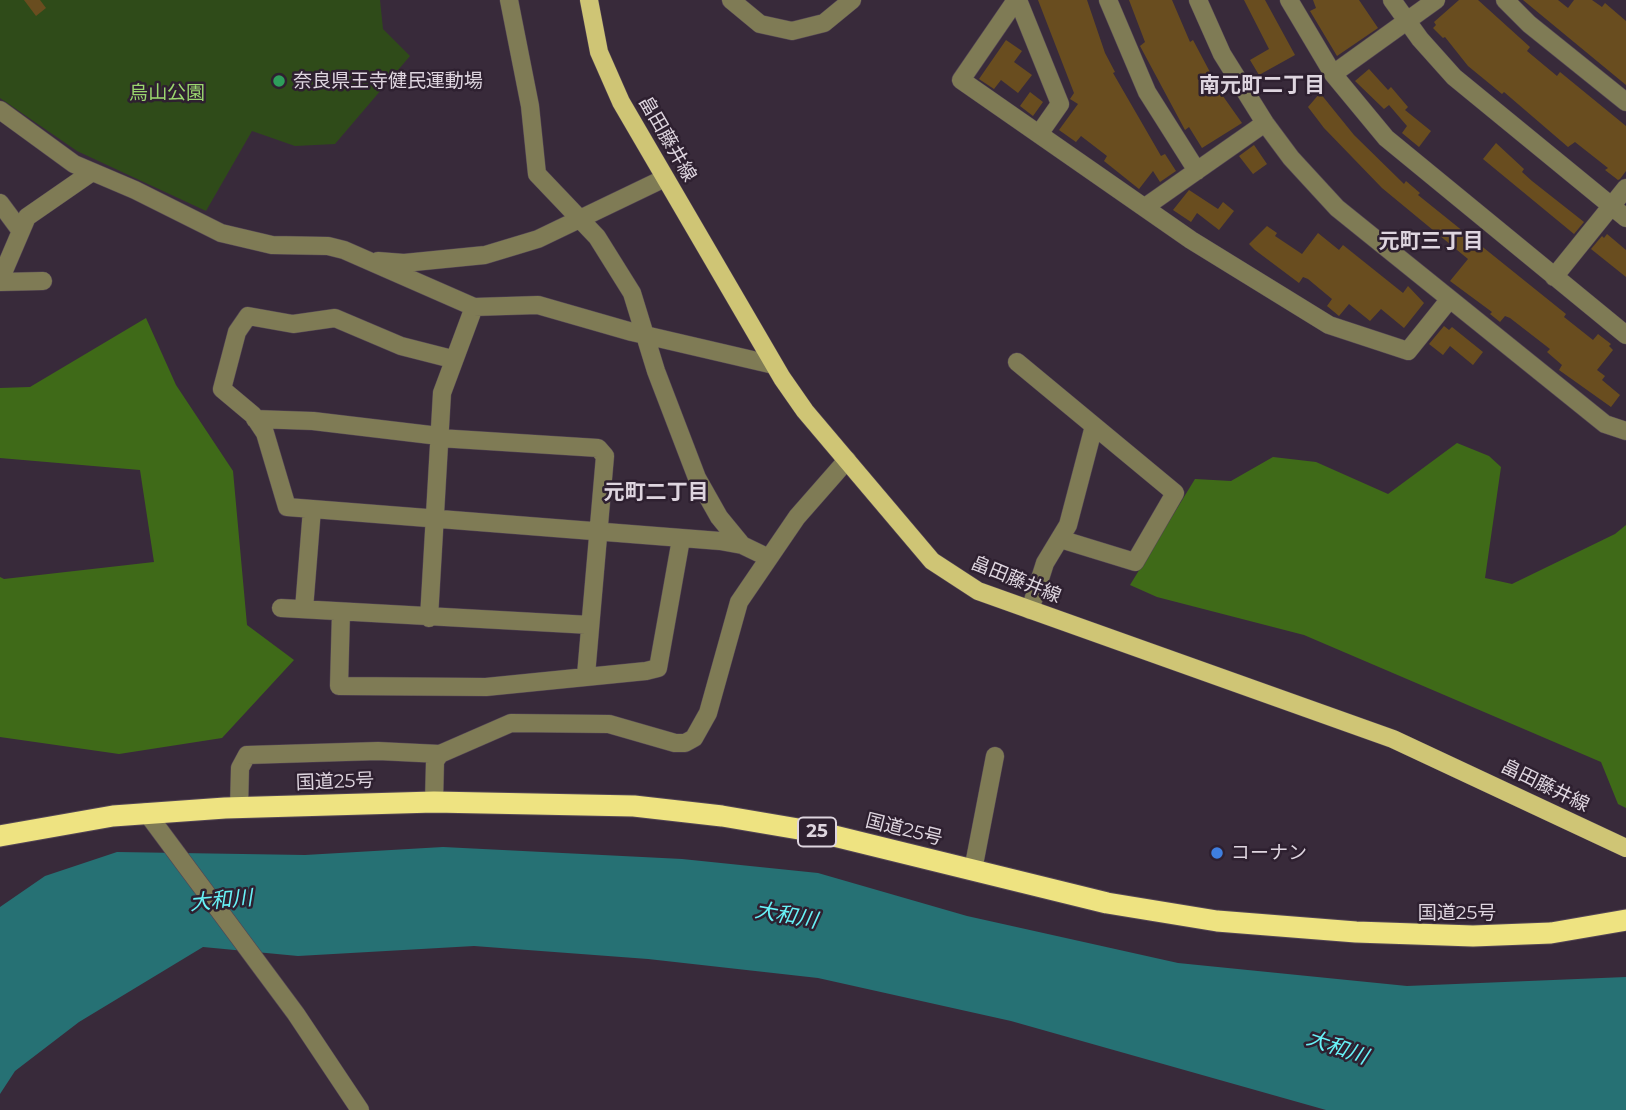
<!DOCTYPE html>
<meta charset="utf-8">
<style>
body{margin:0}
canvas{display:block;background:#382a3a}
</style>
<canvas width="1626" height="1110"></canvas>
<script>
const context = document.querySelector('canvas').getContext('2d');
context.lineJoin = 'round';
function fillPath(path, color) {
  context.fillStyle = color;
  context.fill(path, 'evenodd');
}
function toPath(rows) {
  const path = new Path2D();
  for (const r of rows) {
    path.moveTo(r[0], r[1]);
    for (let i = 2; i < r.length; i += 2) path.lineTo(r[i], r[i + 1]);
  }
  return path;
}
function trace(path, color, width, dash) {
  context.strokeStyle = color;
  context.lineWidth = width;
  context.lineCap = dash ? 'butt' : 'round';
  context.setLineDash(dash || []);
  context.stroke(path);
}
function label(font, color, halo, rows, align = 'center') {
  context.font = font + ' Montserrat,"Noto Sans JP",sans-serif';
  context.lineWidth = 5;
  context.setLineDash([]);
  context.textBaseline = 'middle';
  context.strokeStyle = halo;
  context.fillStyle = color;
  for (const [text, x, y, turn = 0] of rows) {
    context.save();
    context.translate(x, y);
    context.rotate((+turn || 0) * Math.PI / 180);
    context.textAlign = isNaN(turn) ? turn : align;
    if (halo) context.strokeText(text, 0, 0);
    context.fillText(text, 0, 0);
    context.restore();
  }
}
fillPath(toPath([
 [0,0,380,0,383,29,410,56,335,144,295,146,252,131,206,211,77,151,0,98]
]), '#2f4b19');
fillPath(toPath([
 [146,318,176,385,233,471,247,625,294,660,222,738,119,754,0,737,0,577,4,579,154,562,140,470,0,458,0,388,30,387],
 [1457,443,1489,456,1501,467,1485,578,1512,584,1615,534,1626,525,1626,808,1618,804,1601,762,1304,635,1157,597,1130,585,1195,479,1231,481,1273,457,1316,462,1388,494]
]), '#3f6a18');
fillPath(toPath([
 [443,847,682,859,818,873,967,916,1178,963,1407,986,1626,977,1626,1110,1326,1110,1011,1021,818,978,648,959,474,946,298,956,203,947,79,1022,15,1071,0,1094,0,907,45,876,117,852,305,855]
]), '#267174');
fillPath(toPath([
 [24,0,40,0,46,8,36,16],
 [1038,0,1087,0,1105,53,1115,72,1113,73,1161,156,1165,154,1176,171,1160,182,1153,171,1139,189,1104,161,1107,156,1081,136,1076,142,1059,130,1078,104,1070,99,1074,93],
 [1129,0,1172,0,1190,42,1193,40,1211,74,1208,75,1242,123,1202,148,1189,127,1185,130,1140,46,1145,42],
 [1244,0,1265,0,1295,55,1259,75,1250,60,1269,49],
 [1313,0,1359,0,1378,28,1337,56,1310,11,1316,8],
 [1459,0,1478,0,1530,47,1527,51,1557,76,1560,72,1626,126,1626,171,1620,179,1618,180,1605,170,1608,168,1575,142,1568,147,1504,92,1502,94,1490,84,1468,66,1445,37,1443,38,1433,28,1436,25,1434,22],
 [1523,0,1558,0,1568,8,1574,0,1592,0,1602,7,1605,3,1626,21,1626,85],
 [1006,40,1022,51,1014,62,1032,75,1018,93,1001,80,994,89,979,79],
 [1369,69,1388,90,1391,87,1408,107,1405,110,1431,131,1419,147,1402,133,1407,126,1389,105,1384,109,1355,81],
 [1030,92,1043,102,1033,116,1020,106],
 [1320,93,1354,135,1404,184,1406,181,1420,193,1418,195,1566,314,1564,317,1593,340,1598,334,1611,344,1609,346,1613,350,1597,370,1605,376,1602,380,1620,395,1611,407,1559,370,1562,365,1547,352,1550,349,1510,318,1505,316,1500,322,1490,314,1492,312,1450,281,1468,259,1382,188,1324,128,1308,107],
 [1496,143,1524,169,1522,172,1532,181,1584,222,1574,234,1483,159],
 [1254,145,1267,164,1253,174,1239,156],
 [1189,190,1218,209,1223,202,1234,211,1219,230,1197,213,1191,222,1173,210],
 [1267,226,1277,233,1275,236,1302,254,1318,233,1339,250,1343,245,1403,293,1408,286,1424,303,1404,328,1381,309,1370,321,1349,304,1339,316,1327,306,1332,299,1308,279,1303,277,1299,283,1255,250,1249,244],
 [1607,234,1626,250,1626,277,1591,249,1602,236,1604,238],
 [1444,326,1449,330,1452,327,1483,352,1473,365,1450,346,1443,355,1429,344]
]), '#694d1f');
const minor = toPath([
 [509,0,530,106,537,174,597,237,632,293,656,371,697,478,719,517,742,545],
 [731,0,760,24,792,31,824,23,852,0],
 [1016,0,961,80,1191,240,1329,325,1408,351,1449,300],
 [1018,0,1060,104,1039,134],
 [1108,0,1147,92,1197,171],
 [1198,0,1222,54,1265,123,1291,158,1337,208,1605,424,1626,431],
 [1289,0,1333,74,1386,138,1626,335],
 [1392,0,1420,39,1454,77,1626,218],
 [1505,0,1529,24,1626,102],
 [1333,74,1436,0],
 [0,110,74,164,135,190,221,233,272,245,328,246,344,250,474,307,538,305,632,332,774,365],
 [0,203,20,230],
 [1145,207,1265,123],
 [378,261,404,263,485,255,538,239,665,178],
 [1554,277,1626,188],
 [0,280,27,217,92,172],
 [0,282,43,281],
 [452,359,401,346,335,318,293,324,248,316,237,332,222,389,253,415,265,433,287,507,720,541,742,545,769,558],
 [1017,362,1175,493,1135,562,1060,539],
 [255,419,313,421,439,436],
 [439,438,598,448,605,456,586,675],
 [281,608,590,625],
 [304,609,312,509],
 [1030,610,1045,563,1068,525,1094,426],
 [341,612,339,686,486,687,646,671,658,668,681,539],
 [429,618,442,393,474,307],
 [434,802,435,761,440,754,511,723,609,724,675,743,685,743,694,738,708,713,739,602,797,517,847,460],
 [239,808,240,768,247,755,378,751,440,754],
 [146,812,296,1014,360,1110],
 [973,870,995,756]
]);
const major = toPath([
 [589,0,599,52,621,102,782,378,805,411,932,561,978,591,1393,739,1626,848]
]);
const highway = toPath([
 [0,836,113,816,225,808,434,802,634,806,722,816,822,833,1107,903,1217,921,1356,932,1473,936,1551,933,1626,920]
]);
trace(minor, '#534554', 19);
trace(major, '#534554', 19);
trace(highway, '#534554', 23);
trace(minor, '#7f7b55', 18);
trace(major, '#cfc575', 18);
trace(highway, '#eee381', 21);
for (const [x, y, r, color] of [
 [279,81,7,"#2e9e5b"],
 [1217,853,7,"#3f7fe0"]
]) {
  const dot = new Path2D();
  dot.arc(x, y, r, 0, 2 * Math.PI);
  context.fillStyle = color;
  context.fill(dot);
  trace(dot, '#2e2030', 2.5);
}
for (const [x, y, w] of [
 [817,832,38]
]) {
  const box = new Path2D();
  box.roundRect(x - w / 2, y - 14.5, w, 29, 5);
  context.fillStyle = '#2e2030';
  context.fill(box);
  trace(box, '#ded5df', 2);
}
label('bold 18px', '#ded5df', null, [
 ["25",817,832]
]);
label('19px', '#ded5df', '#2e2030', [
 ["奈良県王寺健民運動場",293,81],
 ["コーナン",1231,853]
], 'left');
label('19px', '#9ad66e', '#2e2030', [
 ["烏山公園",167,93]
]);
label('19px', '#ded5df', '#2e2030', [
 ["畠田藤井線",667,139,60],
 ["畠田藤井線",1016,580,22],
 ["国道25号",335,782,-2],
 ["畠田藤井線",1545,786,26],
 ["国道25号",904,830,14],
 ["国道25号",1457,913]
]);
label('bold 21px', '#ded5df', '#2e2030', [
 ["南元町二丁目",1262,86],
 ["元町三丁目",1431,242],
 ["元町二丁目",656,493]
]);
label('italic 21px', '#68f3f8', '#2e2030', [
 ["大和川",221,901,-5],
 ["大和川",786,916,10],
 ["大和川",1337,1048,19]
]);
</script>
